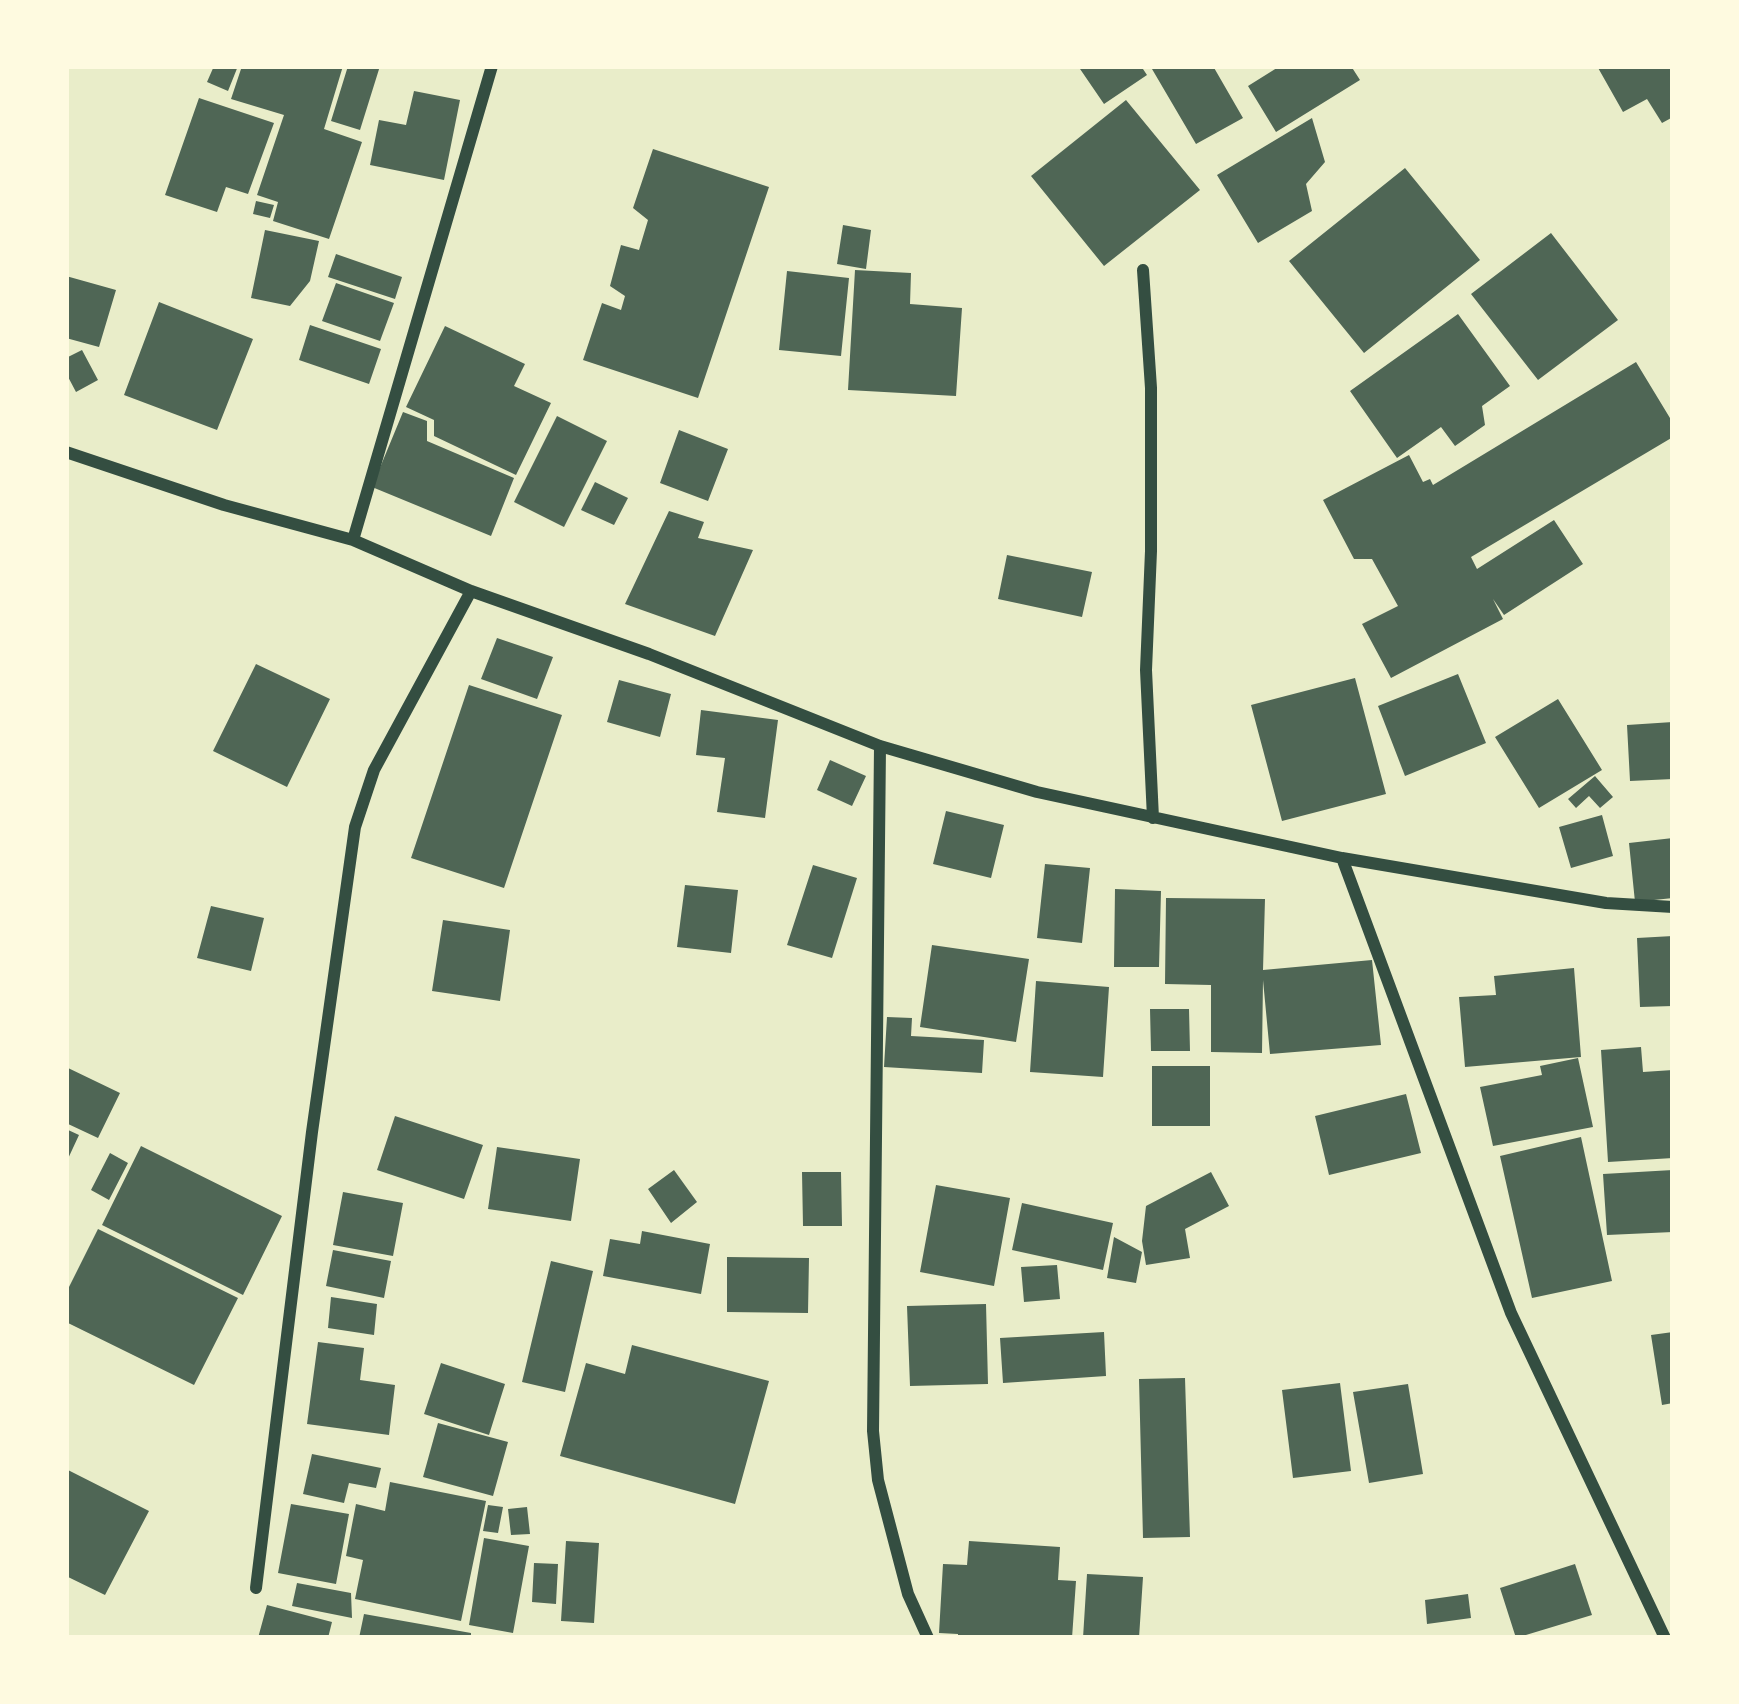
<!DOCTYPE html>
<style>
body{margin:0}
#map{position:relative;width:1739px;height:1704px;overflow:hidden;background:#e9edc9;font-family:Montserrat,sans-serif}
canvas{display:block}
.frame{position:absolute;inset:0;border:69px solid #fefae0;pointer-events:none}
</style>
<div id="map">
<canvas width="1739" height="1704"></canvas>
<div class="frame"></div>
</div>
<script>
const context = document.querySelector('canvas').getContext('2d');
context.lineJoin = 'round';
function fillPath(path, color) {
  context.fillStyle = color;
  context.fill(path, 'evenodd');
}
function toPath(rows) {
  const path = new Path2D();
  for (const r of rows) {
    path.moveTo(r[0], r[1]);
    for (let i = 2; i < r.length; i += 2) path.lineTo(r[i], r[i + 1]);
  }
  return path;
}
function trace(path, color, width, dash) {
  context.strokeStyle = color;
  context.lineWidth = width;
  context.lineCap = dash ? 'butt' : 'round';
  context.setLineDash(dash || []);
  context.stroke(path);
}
fillPath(toPath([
 [214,66,238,66,228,91,207,82],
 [242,66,343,66,324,129,362,142,329,239,273,221,278,202,257,195,284,115,231,99],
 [348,66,380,66,360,130,331,121],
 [1078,66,1141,66,1147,75,1104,104],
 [1157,66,1213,66,1243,118,1196,144,1152,69],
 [1280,66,1351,66,1360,80,1276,132,1248,86],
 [1597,66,1673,66,1673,117,1662,123,1647,99,1623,112],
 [414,91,460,100,444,180,370,165,379,120,406,125],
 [199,98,274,123,248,194,226,187,217,212,165,195],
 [1126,100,1200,190,1104,266,1031,176],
 [1312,118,1325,162,1306,184,1312,211,1258,243,1217,175],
 [653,149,769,187,698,398,583,360,602,303,621,310,625,296,610,286,621,245,639,250,648,220,633,208],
 [1405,168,1480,260,1364,353,1289,261],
 [256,201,274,205,270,218,253,214],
 [843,225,871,230,866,269,837,264],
 [265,230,319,241,310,281,290,306,251,298],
 [1551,233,1618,320,1538,380,1471,294],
 [336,254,402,277,395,299,328,277],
 [855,270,911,273,910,304,962,308,956,396,848,390],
 [787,271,849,278,841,356,779,350],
 [66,276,116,290,99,347,66,338],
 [336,283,394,303,380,341,322,321],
 [159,302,253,339,217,430,124,395],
 [1458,314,1510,386,1482,406,1485,425,1455,446,1441,427,1397,458,1350,391],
 [310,325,381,349,369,384,299,360],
 [445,326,525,364,514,386,551,403,516,475,434,436,434,420,406,407],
 [82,350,98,380,76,392,66,373,66,358],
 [1636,362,1673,423,1673,437,1471,557,1477,569,1554,520,1583,564,1504,615,1493,599,1503,619,1391,678,1362,624,1398,606,1372,559,1354,559,1323,500,1409,455,1423,482,1430,479,1433,485],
 [403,412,427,421,427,441,514,478,491,536,372,487],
 [557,416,607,441,564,527,514,502],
 [679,430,728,449,708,501,660,483],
 [595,482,628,498,614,525,581,510],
 [669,511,704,522,698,538,753,550,715,636,625,604],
 [1007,555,1092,572,1082,617,998,599],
 [497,638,553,657,537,699,481,679],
 [256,664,330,699,287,787,213,751],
 [1458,674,1486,743,1405,776,1378,706],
 [1355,678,1386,794,1282,821,1251,705],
 [619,680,671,694,660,737,607,722],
 [469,685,562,715,504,888,411,858],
 [1558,699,1602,770,1539,808,1495,737],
 [701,710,778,720,765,818,717,812,725,758,696,755],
 [1673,722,1673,779,1630,781,1627,725],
 [830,760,866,776,852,806,817,790],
 [1595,776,1613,797,1600,808,1589,796,1576,808,1568,799],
 [946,811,1004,825,991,878,933,864],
 [1602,815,1613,856,1571,868,1559,827],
 [1673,838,1673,898,1635,902,1629,843],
 [1045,864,1090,868,1082,943,1037,938],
 [813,865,857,878,832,958,787,945],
 [685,885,738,890,731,953,677,947],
 [1115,889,1161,891,1159,967,1114,967],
 [1166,898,1265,899,1263,970,1372,960,1381,1045,1270,1054,1263,980,1262,1053,1211,1052,1211,985,1165,984],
 [211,906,264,918,251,971,197,958],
 [443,920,510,930,500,1001,432,991],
 [1673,936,1673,1006,1640,1007,1637,938],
 [932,945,1029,959,1016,1042,920,1027],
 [1574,968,1581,1057,1465,1067,1459,997,1496,995,1494,976],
 [1036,981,1109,987,1103,1077,1030,1072],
 [1150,1009,1189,1009,1190,1051,1151,1051],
 [887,1017,912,1018,911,1036,984,1040,982,1073,884,1067],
 [1641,1047,1643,1072,1673,1070,1673,1158,1608,1162,1601,1050],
 [1578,1058,1593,1127,1493,1146,1480,1087,1542,1075,1540,1066],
 [1152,1066,1210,1066,1210,1126,1152,1126],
 [66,1067,120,1093,98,1138,66,1123],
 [1406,1094,1421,1153,1329,1175,1315,1116],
 [395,1116,483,1145,464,1199,377,1170],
 [66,1129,79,1135,66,1163],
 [1581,1137,1612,1281,1532,1298,1500,1156],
 [141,1146,282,1216,243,1295,102,1225],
 [497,1147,580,1159,571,1221,488,1209],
 [110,1153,128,1163,109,1200,91,1190],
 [674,1170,697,1202,671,1223,648,1189],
 [1673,1170,1673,1232,1607,1235,1603,1174],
 [802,1172,841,1172,842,1226,803,1226],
 [1211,1172,1229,1206,1185,1229,1190,1258,1146,1265,1142,1241,1146,1206],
 [936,1185,1010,1198,994,1286,920,1272],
 [343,1192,403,1203,393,1256,333,1245],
 [1022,1203,1113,1223,1103,1270,1012,1250],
 [98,1229,238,1298,194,1385,66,1322,66,1293],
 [642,1231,710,1244,701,1294,603,1276,610,1239,640,1244],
 [1114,1237,1142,1252,1136,1283,1107,1278],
 [333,1250,391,1261,384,1298,326,1286],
 [727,1257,809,1258,808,1313,727,1312],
 [551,1261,593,1271,565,1392,522,1382],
 [1057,1265,1060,1299,1024,1302,1021,1267],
 [331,1297,377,1304,374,1335,328,1328],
 [986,1304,988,1384,910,1386,907,1306],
 [1104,1332,1106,1376,1003,1383,1000,1338],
 [1673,1332,1673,1403,1662,1405,1651,1335],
 [318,1342,364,1348,360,1380,395,1385,389,1435,307,1424],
 [632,1345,769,1381,735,1504,560,1456,586,1363,625,1374],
 [441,1363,505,1384,489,1435,424,1414],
 [1185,1378,1190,1537,1143,1538,1139,1379],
 [1340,1383,1351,1471,1293,1478,1282,1390],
 [1408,1384,1423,1474,1369,1483,1353,1392],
 [438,1423,508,1442,493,1496,423,1477],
 [312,1454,381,1468,376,1488,349,1483,344,1503,303,1494],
 [66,1469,149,1511,105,1595,66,1576],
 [390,1482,486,1501,461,1621,355,1599,363,1560,346,1556,356,1504,385,1511],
 [291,1504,349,1514,336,1584,278,1573],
 [488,1505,503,1507,498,1533,483,1531],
 [527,1507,530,1534,511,1535,508,1509],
 [484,1538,529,1546,513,1633,469,1625],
 [566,1541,599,1543,594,1623,561,1621],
 [969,1541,1060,1547,1058,1580,1076,1581,1072,1638,958,1638,958,1634,939,1633,943,1564,967,1565],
 [534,1563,558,1564,556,1604,532,1602],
 [1575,1564,1592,1615,1516,1638,1500,1588],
 [1087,1574,1143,1577,1139,1638,1083,1638],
 [297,1583,351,1593,352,1618,292,1606],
 [1468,1594,1471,1618,1427,1624,1425,1600],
 [267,1605,332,1622,328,1638,258,1638],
 [364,1614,471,1633,471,1638,359,1638]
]), '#4f6655');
trace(toPath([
 [1143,270,1151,388,1151,551,1146,670,1153,818],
 [66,452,224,505,353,540,471,591,649,654,880,746,1037,792,1342,858,1606,903,1673,907],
 [353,540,492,66],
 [880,746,873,1431,878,1480,908,1594,928,1638],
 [1342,858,1511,1313,1665,1638],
 [256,1588,312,1132,355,827,374,770,471,591]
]), '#344e41', 12);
</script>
